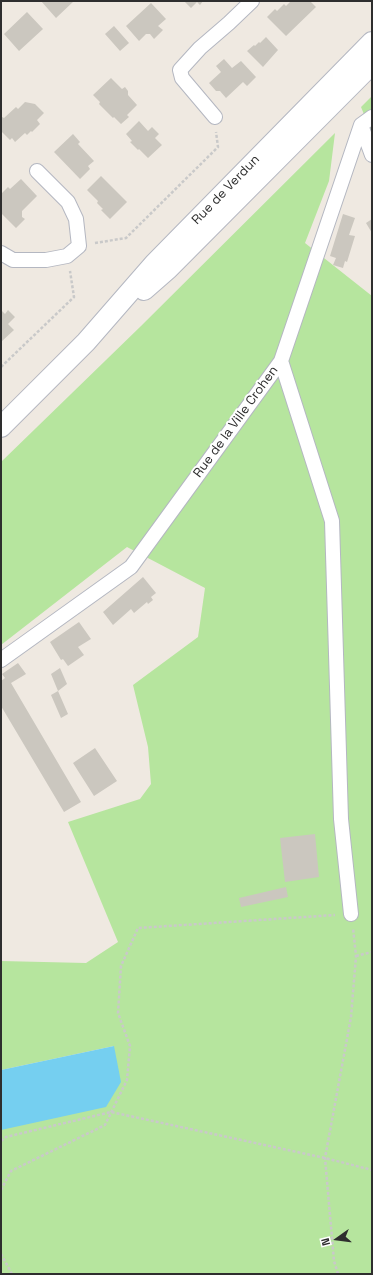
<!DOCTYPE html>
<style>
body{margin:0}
#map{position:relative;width:373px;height:1275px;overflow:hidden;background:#efe9e1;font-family:"Space Grotesk",sans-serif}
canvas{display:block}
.frame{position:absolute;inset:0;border:2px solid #2e2e2e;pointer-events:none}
.north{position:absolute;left:317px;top:1219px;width:40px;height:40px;-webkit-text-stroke:3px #fff;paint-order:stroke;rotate:256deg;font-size:11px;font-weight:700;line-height:16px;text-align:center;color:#2e2e2e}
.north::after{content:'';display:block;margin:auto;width:14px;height:18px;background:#2e2e2e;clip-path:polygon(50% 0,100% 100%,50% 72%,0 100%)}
</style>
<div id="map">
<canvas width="373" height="1275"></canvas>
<div class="frame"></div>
<div class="north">N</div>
</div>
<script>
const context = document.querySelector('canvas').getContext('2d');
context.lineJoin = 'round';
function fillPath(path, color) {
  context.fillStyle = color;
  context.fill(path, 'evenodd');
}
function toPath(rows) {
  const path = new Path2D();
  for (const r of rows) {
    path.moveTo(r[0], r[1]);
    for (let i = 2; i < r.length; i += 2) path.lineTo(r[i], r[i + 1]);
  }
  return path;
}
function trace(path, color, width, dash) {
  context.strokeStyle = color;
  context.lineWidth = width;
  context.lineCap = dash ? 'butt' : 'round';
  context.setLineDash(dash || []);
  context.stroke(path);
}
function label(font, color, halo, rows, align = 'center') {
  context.font = font + ' "Space Grotesk",sans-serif';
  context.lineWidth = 4;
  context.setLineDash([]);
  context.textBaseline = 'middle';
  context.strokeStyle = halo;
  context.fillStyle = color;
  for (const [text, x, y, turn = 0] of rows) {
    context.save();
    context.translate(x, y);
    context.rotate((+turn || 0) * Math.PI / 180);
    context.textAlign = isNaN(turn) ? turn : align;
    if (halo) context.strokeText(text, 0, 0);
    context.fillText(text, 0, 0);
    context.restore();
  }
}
fillPath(toPath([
 [372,96,372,134,361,107],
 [335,133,329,181,305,243,372,296,372,1274,1,1274,1,1130,114,1046,1,1070,1,961,86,963,118,942,68,822,140,799,151,784,148,747,133,685,198,637,205,588,127,547,1,645,1,462,141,326]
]), '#b6e59e');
fillPath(toPath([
 [114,1046,121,1082,106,1107,1,1130,1,1070]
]), '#75cff0');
fillPath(toPath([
 [41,1,74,1,56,18],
 [184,1,203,1,200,5,197,2,191,8],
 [289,1,310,1,316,7,286,36,267,17,275,9,277,11,284,4,286,6,290,2],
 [151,3,166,19,158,26,163,30,154,39,150,34,146,34,139,41,126,26],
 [27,12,43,29,19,51,4,34],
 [114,26,129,43,120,51,105,34],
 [266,37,278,50,263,67,247,51,254,45,255,46,259,42,260,43],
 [224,59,232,68,241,61,256,77,247,86,243,82,226,98,220,91,216,91,209,83,221,72,216,66],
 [111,78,122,89,125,87,128,91,128,95,137,105,127,115,129,117,121,124,114,117,113,118,99,104,100,102,93,95],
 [25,102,35,104,44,113,37,120,40,124,32,132,31,131,27,135,25,133,15,142,12,138,10,140,1,131,1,118,2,117,4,118,16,107,18,109],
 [139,121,148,131,152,127,159,134,155,138,162,145,148,158,139,149,138,150,130,142,132,141,126,134],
 [73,134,80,142,78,144,94,161,88,166,90,169,80,179,54,152],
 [101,176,127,202,110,219,101,210,103,209,97,203,98,201,87,190],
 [21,179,37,196,22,211,22,217,25,219,16,228,1,213,1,194,8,187,10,189],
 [343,214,355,218,349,235,355,236,347,262,345,261,343,268,333,265,336,258,330,256],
 [372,219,372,233,366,223],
 [1,310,5,314,8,310,15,317,8,324,14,330,1,342],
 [143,577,156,593,151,597,153,600,148,604,147,602,134,613,131,609,113,625,103,612],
 [79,622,91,639,78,647,84,655,68,666,63,659,61,660,50,642],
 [18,663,26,674,11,683,81,802,64,812,1,706,1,681,5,678,2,674],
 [60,668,67,684,58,691,51,674],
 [58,691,68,714,61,718,51,695],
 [95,748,117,781,94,796,73,763],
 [315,834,319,877,285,882,280,838],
 [286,887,288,897,241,907,239,898]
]), '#cbc7bf');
const street = toPath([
 [215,117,182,78,180,70,200,48,229,23,252,1],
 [361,125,372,155],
 [1,253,13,260,46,260,67,256,79,246,76,219,68,202,37,171],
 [281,361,332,521,341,819,351,914],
 [1,660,131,567,281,361,361,125,372,117]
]);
const secondary = toPath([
 [144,290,168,269,372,64],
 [1,427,86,342,154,264,372,42]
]);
trace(street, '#b4b7c1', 16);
trace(secondary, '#b4b7c1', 22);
trace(toPath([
 [95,243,126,238,218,147,216,132],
 [1,367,74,297,70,271],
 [356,956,372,952],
 [1,1141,6,1137,111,1112,325,1158,372,1170],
 [1,1190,11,1171,105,1125,127,1080,130,1046,118,1013,121,966,138,928,335,915],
 [1,1254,12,1274],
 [338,1274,334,1261,325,1158,351,1017,356,956,353,928]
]), '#c9c9c9', 2.5, [3, 2]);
trace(street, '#fff', 14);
trace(secondary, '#fff', 20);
label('13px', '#2e2e2e', '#fff', [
 ["Rue de Verdun",226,190,-46],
 ["Rue de la Ville Crohen",236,422,-54]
]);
</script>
